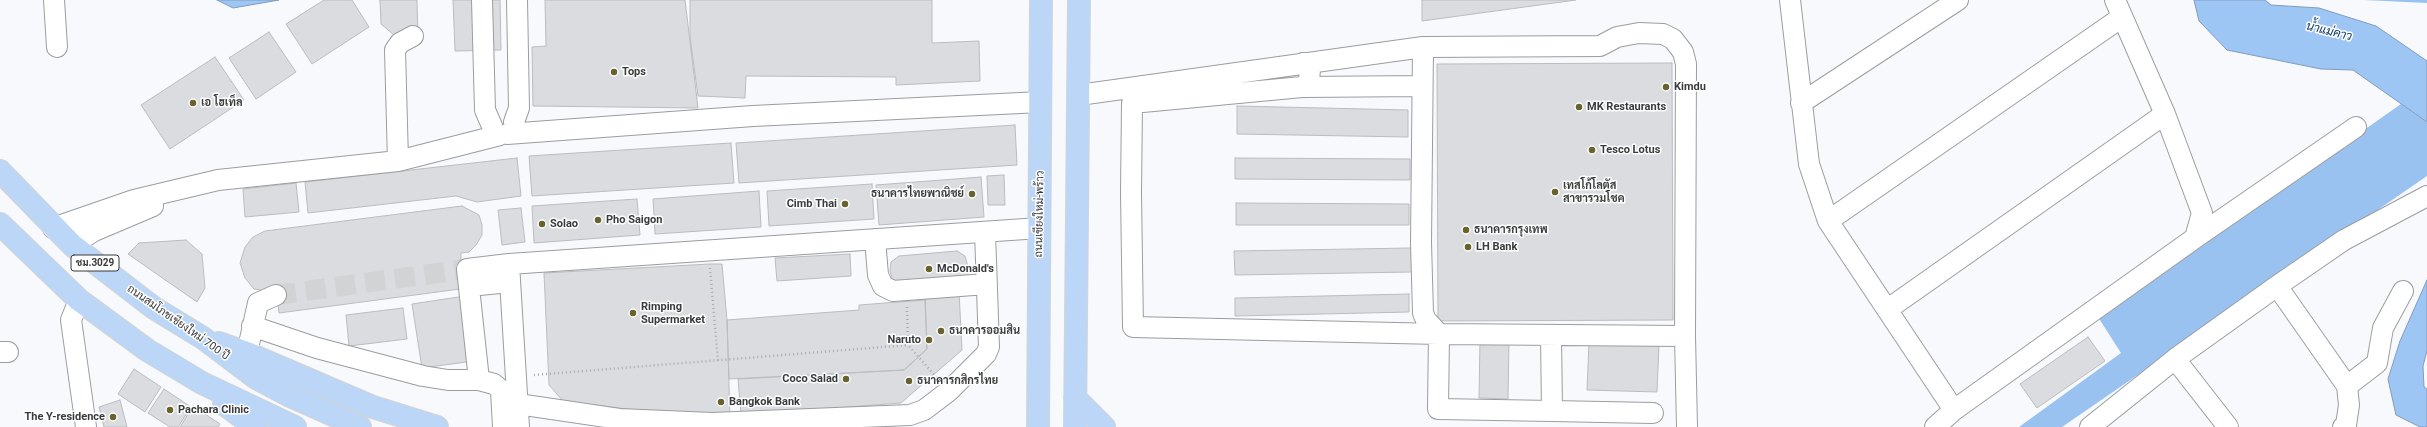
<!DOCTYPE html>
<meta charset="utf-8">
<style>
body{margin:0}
canvas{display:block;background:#f7f9fc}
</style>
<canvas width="2427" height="427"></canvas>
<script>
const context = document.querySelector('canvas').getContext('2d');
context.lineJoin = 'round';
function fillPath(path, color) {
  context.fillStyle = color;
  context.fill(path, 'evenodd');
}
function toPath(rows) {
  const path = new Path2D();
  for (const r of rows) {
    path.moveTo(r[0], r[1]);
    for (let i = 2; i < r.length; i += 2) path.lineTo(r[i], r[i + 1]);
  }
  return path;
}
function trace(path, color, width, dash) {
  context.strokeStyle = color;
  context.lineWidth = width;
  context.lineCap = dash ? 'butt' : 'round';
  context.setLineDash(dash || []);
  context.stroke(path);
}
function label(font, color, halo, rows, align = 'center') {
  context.font = font + ' Roboto,Sarabun,sans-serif';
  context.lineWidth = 3;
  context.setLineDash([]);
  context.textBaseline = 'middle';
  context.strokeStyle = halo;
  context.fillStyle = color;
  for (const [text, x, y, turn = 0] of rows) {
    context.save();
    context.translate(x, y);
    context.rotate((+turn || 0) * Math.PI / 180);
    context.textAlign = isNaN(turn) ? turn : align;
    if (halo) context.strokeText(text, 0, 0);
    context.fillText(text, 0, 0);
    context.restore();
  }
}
fillPath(toPath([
 [2364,0,2427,0,2427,3],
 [2401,104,2427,122,2427,176,2062,427,2019,427,2121,353,2098,317]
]), '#9ac2f1');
const water = toPath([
 [217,0,279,0,233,8,217,0],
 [2194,0,2265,0,2271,5,2319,8,2376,26,2427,61,2427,122,2353,70,2321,69,2227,50,2199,21,2194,0],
 [2427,280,2427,351,2423,366,2424,387,2427,389,2427,427,2420,427,2396,415,2388,379,2400,341,2427,280]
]);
fillPath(water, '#9ec6f5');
trace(water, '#809cbd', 1);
const building = toPath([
 [324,0,352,0,369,27,312,64,286,24,324,0],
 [380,0,417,0,418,37,394,35,381,24,380,0],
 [453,0,500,0,501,50,455,51,453,0],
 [545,0,685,0,698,108,533,106,532,47,546,46,545,0],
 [690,0,932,0,932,43,979,41,980,81,896,85,896,77,746,76,745,98,698,96,690,37,690,0],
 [1422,0,1576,0,1422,21,1422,0],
 [269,32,296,72,256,99,229,58,269,32],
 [215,57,244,100,170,149,141,105,215,57],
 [1672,63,1673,320,1438,321,1437,64,1672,63],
 [1237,106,1408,110,1408,137,1237,134,1237,106],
 [1015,125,1017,165,739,183,736,143,1015,125],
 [731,143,734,183,532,196,529,156,731,143],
 [517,158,521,196,477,202,456,196,308,213,305,182,517,158],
 [1235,158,1410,159,1410,180,1235,179,1235,158],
 [1004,175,1005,205,988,205,987,176,1004,175],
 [981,177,984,217,879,225,876,185,981,177],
 [296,183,299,212,245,217,243,189,296,183],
 [872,184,874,219,769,226,767,191,872,184],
 [759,191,761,227,655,234,653,199,759,191],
 [637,199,640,235,534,243,532,206,637,199],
 [1236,203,1409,204,1409,225,1236,225,1236,203],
 [462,206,479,215,482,225,482,235,476,245,469,252,461,253,460,289,279,313,276,285,266,291,254,289,245,278,240,263,245,247,253,237,265,231,462,206],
 [521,208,525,242,502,245,498,210,521,208],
 [186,240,202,254,205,288,197,302,128,254,139,243,186,240],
 [1411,248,1412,272,1235,275,1234,251,1411,248],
 [957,251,965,256,968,267,968,276,900,286,893,281,890,271,891,262,899,256,957,251],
 [850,254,851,276,777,281,775,258,850,254],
 [710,264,722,264,727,320,730,417,699,418,563,401,549,385,544,273,710,264],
 [959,291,962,350,901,403,741,415,738,379,904,370,927,349,925,293,959,291],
 [1409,294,1409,312,1235,316,1235,298,1409,294],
 [465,296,474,361,422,368,412,304,465,296],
 [925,300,927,349,904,370,729,379,727,320,859,310,859,305,925,300],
 [403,308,407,339,349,346,346,315,403,308],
 [2088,337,2105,361,2037,408,2020,384,2088,337],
 [1480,340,1509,341,1508,399,1479,398,1480,340],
 [1589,342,1659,344,1657,392,1587,390,1589,342],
 [134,369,161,387,145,412,118,394,134,369],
 [164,389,191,407,178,427,170,427,148,413,164,389],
 [120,400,127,427,104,427,99,407,120,400],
 [193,406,220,424,218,427,180,427,193,406]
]);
fillPath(building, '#dadcdf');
trace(building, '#babdbf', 1);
trace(toPath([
 [276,295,467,269]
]), '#d1d3d5', 20, [20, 10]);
const minor = toPath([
 [54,0,57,47],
 [482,0,485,110,492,126],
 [1790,0,1809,164,1828,221,1954,410],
 [1423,47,1421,243,1423,313,1426,320,1439,334],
 [1303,63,1310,69,1309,82,1302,87,1132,103,1131,193,1133,327,1439,334,1685,336],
 [1302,87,1422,86],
 [1079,95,1423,47,1600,46,1617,37,1639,33,1663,34,1673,39,1683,52,1686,64,1685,336,1687,427],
 [1801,103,1958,0],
 [514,122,519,108,517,0],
 [507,134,753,116,1041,102],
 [398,161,395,50,400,43,413,36],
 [1828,221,2122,17],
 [53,228,134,200,218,180,398,161,500,135],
 [2195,238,2356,127],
 [875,239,878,275,883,286,893,291,987,284],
 [72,245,94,231,153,206],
 [509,264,519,427],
 [469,286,510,282],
 [2277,286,2347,386,2349,405,2346,425,2343,427],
 [79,300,71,320,86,427],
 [1888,309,2165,114],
 [252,326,317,348,423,376,448,380,479,380,494,384,501,390,503,427],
 [1439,334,1438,409,1552,411,1551,335],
 [0,352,8,352],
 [247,353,258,303,276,295],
 [2175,359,2228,427],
 [479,380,467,269,509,264,1040,228],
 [2347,386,2377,363,2383,328,2403,291],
 [518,404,619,419,712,423,910,415,924,410,949,391,986,354,989,347,985,232],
 [1552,411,1653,413],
 [1935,427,1954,410,2195,238,2202,213,2165,114,2115,0],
 [2090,427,2175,359,2277,286,2344,240,2427,196]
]);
const major = toPath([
 [0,171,72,245,154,308,203,338,256,378,288,395,360,427],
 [0,224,79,300,147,350,202,383,295,427],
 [219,343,247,353,373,407,437,427],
 [1075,398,1104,427],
 [224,404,255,427],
 [1038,427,1041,0],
 [1075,427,1079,0]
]);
trace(minor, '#9b9d9f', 22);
trace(major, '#d3d4d4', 24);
trace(toPath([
 [710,268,718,361],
 [907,307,908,345,938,379],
 [534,375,908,345]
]), '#a9aaad', 2.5, [1, 3]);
trace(minor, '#fff', 20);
trace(major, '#bbd6f6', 22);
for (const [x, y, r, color] of [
 [614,72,4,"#68622e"],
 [1666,87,4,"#68622e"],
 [193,103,4,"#68622e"],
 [1579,107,4,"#68622e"],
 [1592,150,4,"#68622e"],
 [1555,192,4,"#68622e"],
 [972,194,4,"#68622e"],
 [845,204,4,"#68622e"],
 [598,220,4,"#68622e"],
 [542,224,4,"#68622e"],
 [1466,230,4,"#68622e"],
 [1468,247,4,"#68622e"],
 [929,269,4,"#68622e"],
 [633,313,4,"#68622e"],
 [941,331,4,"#68622e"],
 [929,340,4,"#68622e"],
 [846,379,4,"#68622e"],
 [909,381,4,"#68622e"],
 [721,402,4,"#68622e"],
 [170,410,4,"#68622e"],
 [113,417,4,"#68622e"]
]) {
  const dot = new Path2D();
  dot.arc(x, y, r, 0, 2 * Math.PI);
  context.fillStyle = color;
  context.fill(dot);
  trace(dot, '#fff', 1.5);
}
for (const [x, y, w] of [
 [95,263,48]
]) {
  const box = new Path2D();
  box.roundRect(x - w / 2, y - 8, w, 16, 3);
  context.fillStyle = '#fff';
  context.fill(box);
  trace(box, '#393a3b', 1);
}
label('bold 10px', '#393a3b', null, [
 ["ชม.3029",95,263]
]);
label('bold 11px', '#393a3b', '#fff', [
 ["Tops",622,72],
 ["Kimdu",1674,87],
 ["เอ โฮเท็ล",201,103],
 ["MK Restaurants",1587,107],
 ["Tesco Lotus",1600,150],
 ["เทสโก้โลตัส",1563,186],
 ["สาขารวมโชค",1563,199],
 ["ธนาคารไทยพาณิชย์",964,194,"right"],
 ["Cimb Thai",837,204,"right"],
 ["Pho Saigon",606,220],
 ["Solao",550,224],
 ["ธนาคารกรุงเทพ",1474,230],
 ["LH Bank",1476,247],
 ["McDonald's",937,269],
 ["Rimping",641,307],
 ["Supermarket",641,320],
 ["ธนาคารออมสิน",949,331],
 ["Naruto",921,340,"right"],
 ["Coco Salad",838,379,"right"],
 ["ธนาคารกสิกรไทย",917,381],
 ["Bangkok Bank",729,402],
 ["Pachara Clinic",178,410],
 ["The Y-residence",105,417,"right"]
], 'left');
label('11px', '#393a3b', '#fff', [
 ["ถนนเชียงใหม่-พร้าว",1040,214,-89],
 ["ถนนสมโภชเชียงใหม่ 700 ปี",178,323,35]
]);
label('italic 12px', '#103a65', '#fff', [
 ["น้ำแม่คาว",2329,32,14]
]);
</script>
